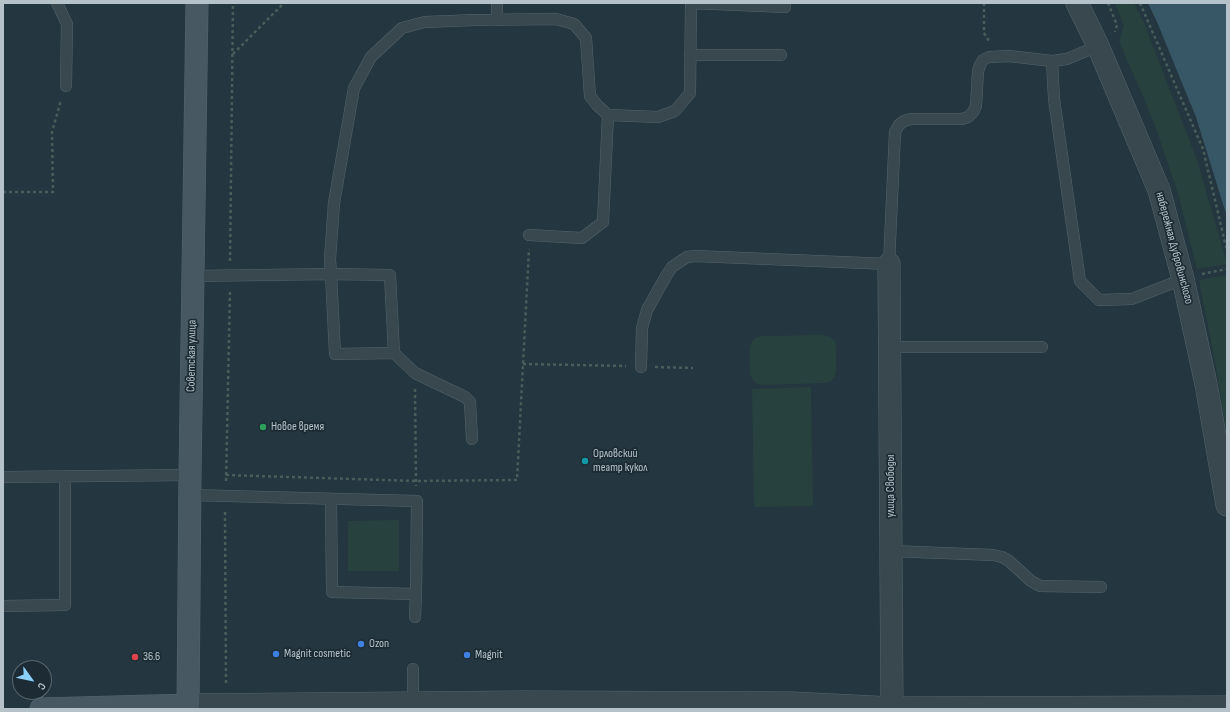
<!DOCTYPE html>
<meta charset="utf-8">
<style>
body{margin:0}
#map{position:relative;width:1230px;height:712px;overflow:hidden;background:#24363f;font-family:"Sofia Sans Condensed",sans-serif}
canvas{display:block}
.frame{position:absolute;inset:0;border:4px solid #b5c2ca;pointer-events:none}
.north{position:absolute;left:12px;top:660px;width:40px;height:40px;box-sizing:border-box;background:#1d2c34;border:1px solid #5a6870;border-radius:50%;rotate:123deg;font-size:11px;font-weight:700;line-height:16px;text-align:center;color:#b5c2ca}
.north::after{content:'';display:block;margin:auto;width:14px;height:18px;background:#8bd0f9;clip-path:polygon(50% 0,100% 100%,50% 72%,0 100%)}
</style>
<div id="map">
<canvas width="1230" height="712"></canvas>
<div class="frame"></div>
<div class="north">С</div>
</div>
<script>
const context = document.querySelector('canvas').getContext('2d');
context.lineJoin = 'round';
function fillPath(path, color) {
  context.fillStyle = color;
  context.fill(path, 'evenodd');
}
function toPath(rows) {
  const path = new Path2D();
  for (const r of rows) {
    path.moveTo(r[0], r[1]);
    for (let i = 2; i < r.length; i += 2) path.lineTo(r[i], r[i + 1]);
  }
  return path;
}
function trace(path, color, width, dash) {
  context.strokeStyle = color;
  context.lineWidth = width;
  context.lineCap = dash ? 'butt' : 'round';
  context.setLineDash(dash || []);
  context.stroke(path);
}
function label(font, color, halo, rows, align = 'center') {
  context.font = font + ' "Sofia Sans Condensed",sans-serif';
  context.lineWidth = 3.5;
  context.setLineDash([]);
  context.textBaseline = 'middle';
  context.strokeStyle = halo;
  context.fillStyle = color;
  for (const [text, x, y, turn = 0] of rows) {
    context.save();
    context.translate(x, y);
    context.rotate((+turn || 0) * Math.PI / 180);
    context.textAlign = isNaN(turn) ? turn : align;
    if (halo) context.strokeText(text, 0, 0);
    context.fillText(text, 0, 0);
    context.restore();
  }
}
fillPath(toPath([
 [1115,3,1134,3,1144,23,1197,160,1227,264,1197,269,1178,193,1153,120,1119,41,1124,26],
 [1227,275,1227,436,1215,361,1199,280],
 [824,335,830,337,834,340,836,345,836,371,835,376,831,381,825,383,762,385,756,383,752,379,750,374,750,349,751,343,755,338,761,336],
 [811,387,813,506,754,507,752,389],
 [399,520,399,571,348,571,348,521]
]), '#27423e');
fillPath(toPath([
 [1148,3,1227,3,1227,217,1196,117,1157,22]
]), '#385766');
const lane = toPath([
 [57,3,67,24,66,86],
 [497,20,497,3],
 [1098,46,1067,59,1052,61,1054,99,1080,281,1099,300,1132,299,1183,279],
 [690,55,781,55],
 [529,235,582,238,603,222,608,115,658,117,675,111,690,93,691,3,785,7],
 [193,276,331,274,390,275,394,353,335,354,331,274,330,259,334,203,354,88,371,57,402,28,425,22,475,20,556,19,574,24,586,38,590,96,597,105,608,115],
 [889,347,1042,347],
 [394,353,415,373,465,397,470,402,472,439],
 [641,367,642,328,647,310,666,276,672,267,687,257,695,256,889,264,895,132,899,125,904,121,911,119,962,119,968,117,973,112,976,106,978,71,980,65,983,60,989,57,1009,56,1052,61],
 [3,477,190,475],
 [190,495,417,501,416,594,332,592,331,499],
 [891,551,993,555,1002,557,1009,561,1031,581,1040,586,1101,587],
 [3,606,65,605,65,476],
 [415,617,416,594],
 [413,703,413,669]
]);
const street = toPath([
 [1077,3,1098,46,1159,190,1183,279,1206,384,1227,505],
 [889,264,892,708],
 [188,705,523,702,791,703,892,708,1227,707]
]);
const secondary = toPath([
 [41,709,188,705],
 [188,709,190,475,197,3]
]);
trace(lane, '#56656d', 12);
trace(street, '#56656d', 23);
trace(secondary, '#56656d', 23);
trace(toPath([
 [984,3,984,33,989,41],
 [1108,3,1117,25,1115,32],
 [1140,3,1203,149,1227,251],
 [233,54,284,3],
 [3,192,53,192,52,132,61,100],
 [230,261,233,3],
 [1202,274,1227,269],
 [523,364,626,366],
 [655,367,693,368],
 [415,389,416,486],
 [226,475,416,481,517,480,529,249],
 [226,481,230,290],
 [225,512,226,685]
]), '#475e5b', 2.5, [3, 3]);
trace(lane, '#39474f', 11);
trace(street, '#39474f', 22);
trace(secondary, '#475862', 22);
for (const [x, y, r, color] of [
 [263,427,4,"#2e9e5b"],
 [585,461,4,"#0f9aa8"],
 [361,644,4,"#3f7fe0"],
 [276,654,4,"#3f7fe0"],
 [467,655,4,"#3f7fe0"],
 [135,657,4,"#e0444e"]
]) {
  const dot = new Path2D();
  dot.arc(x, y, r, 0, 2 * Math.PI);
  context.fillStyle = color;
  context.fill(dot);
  trace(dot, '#1d2c34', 1.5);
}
label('12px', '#b5c2ca', '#1d2c34', [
 ["набережная Дубровинского",1174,248,75],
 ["Советская улица",192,356,-89],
 ["улица Свободы",891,486,-90]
]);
label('12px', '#b5c2ca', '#1d2c34', [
 ["Новое время",271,427],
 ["Орловский",593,454],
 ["театр кукол",593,468],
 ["Ozon",369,644],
 ["Magnit cosmetic",284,654],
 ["Magnit",475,655],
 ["36.6",143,657]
], 'left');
</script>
